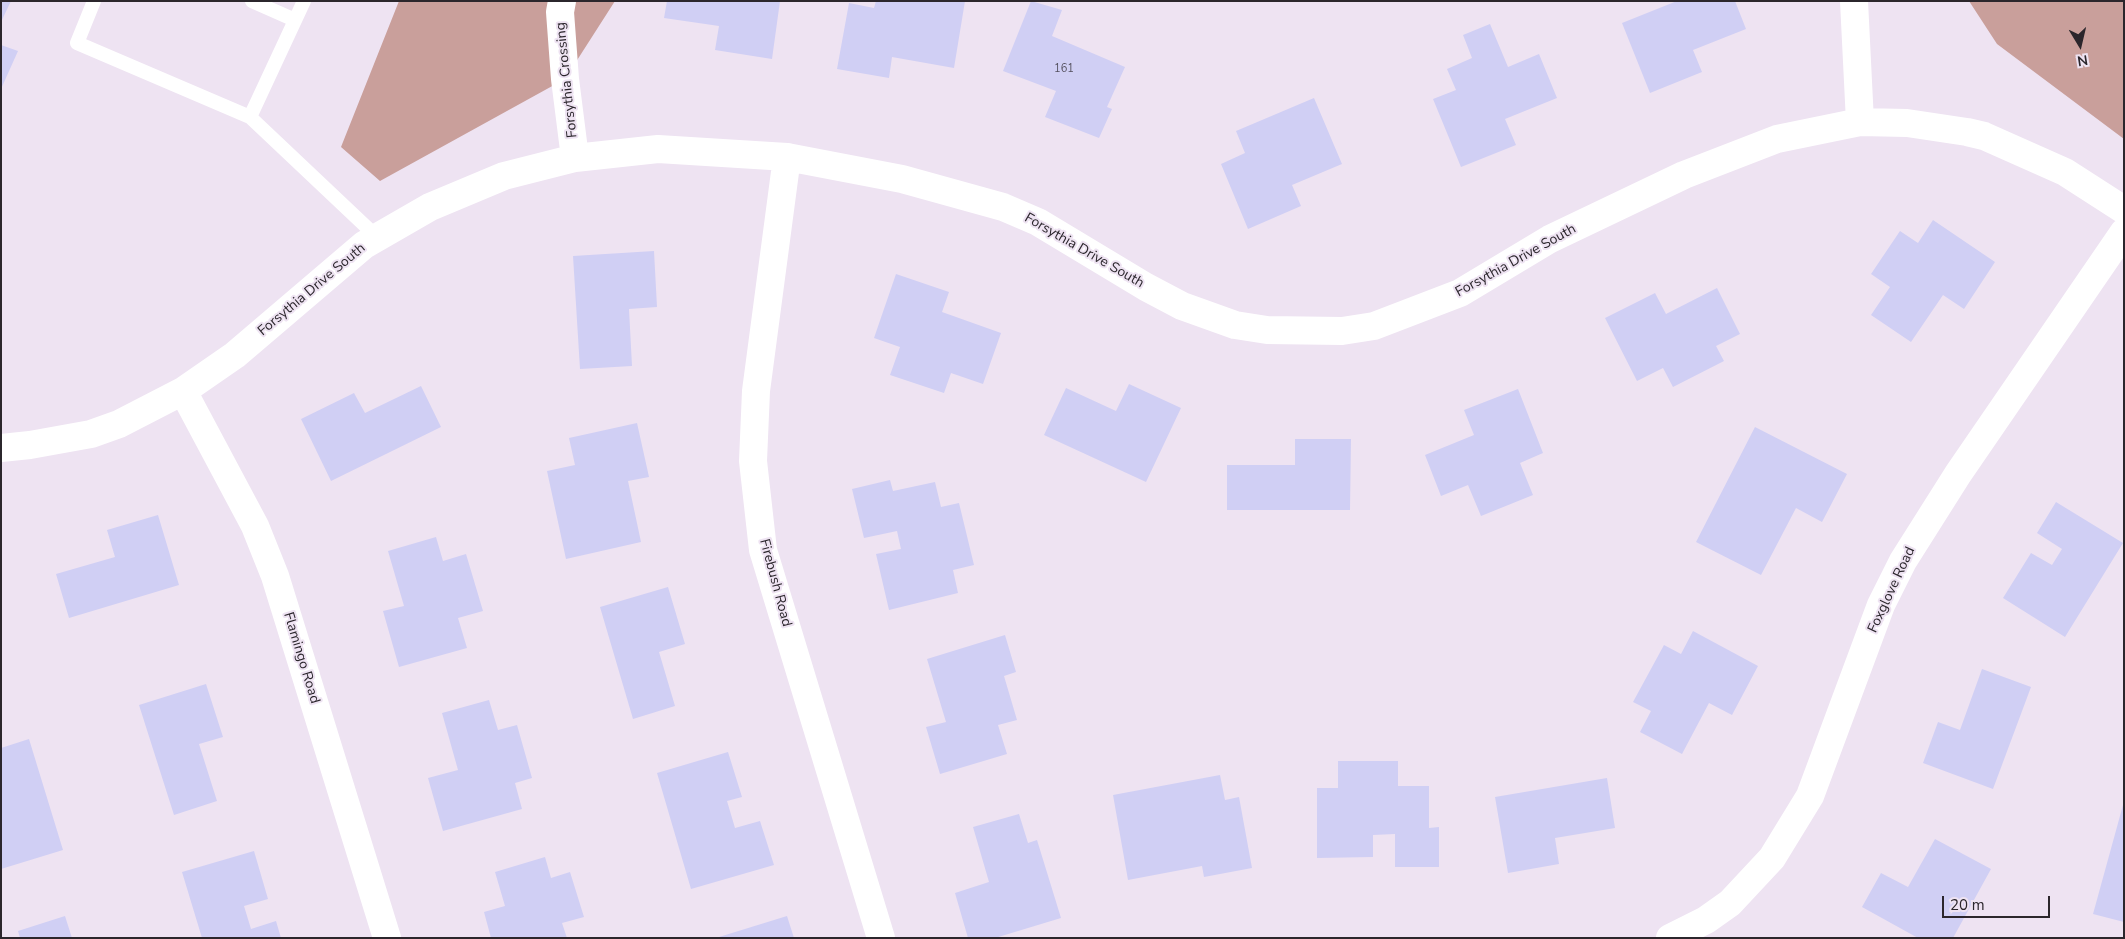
<!DOCTYPE html>
<style>
body{margin:0}
#map{position:relative;width:2125px;height:939px;overflow:hidden;background:#eee3f2;font-family:"Nunito Sans",sans-serif}
canvas{display:block}
.frame{position:absolute;inset:0;border:2px solid #2b262c;pointer-events:none}
.north{position:absolute;left:2055px;top:20px;width:50px;height:50px;-webkit-text-stroke:4px #eee3f2;paint-order:stroke;rotate:171deg;font-size:14px;font-weight:700;line-height:20px;text-align:center;color:#2b262c}
.north::after{content:'';display:block;margin:auto;width:18px;height:22px;background:#2b262c;clip-path:polygon(50% 0,100% 100%,50% 72%,0 100%)}
.scale{position:absolute;left:1942px;top:896px;width:108px;height:22px;box-sizing:border-box;border:2px solid #2b262c;border-top:0;padding-left:6px;font-size:15px;line-height:18px;white-space:nowrap;color:#2b262c;-webkit-text-stroke:4px #eee3f2;paint-order:stroke}
</style>
<div id="map">
<canvas width="2125" height="939"></canvas>
<div class="frame"></div>
<div class="north">N</div>
<div class="scale">20 m</div>
</div>
<script>
const context = document.querySelector('canvas').getContext('2d');
context.lineJoin = 'round';
function fillPath(path, color) {
  context.fillStyle = color;
  context.fill(path, 'evenodd');
}
function toPath(rows) {
  const path = new Path2D();
  for (const r of rows) {
    path.moveTo(r[0], r[1]);
    for (let i = 2; i < r.length; i += 2) path.lineTo(r[i], r[i + 1]);
  }
  return path;
}
function trace(path, color, width, dash) {
  context.strokeStyle = color;
  context.lineWidth = width;
  context.lineCap = dash ? 'butt' : 'round';
  context.setLineDash(dash || []);
  context.stroke(path);
}
function label(font, color, halo, rows, align = 'center') {
  context.font = font + ' "Nunito Sans",sans-serif';
  context.lineWidth = 4;
  context.setLineDash([]);
  context.textBaseline = 'middle';
  context.strokeStyle = halo;
  context.fillStyle = color;
  for (const [text, x, y, turn = 0] of rows) {
    context.save();
    context.translate(x, y);
    context.rotate((+turn || 0) * Math.PI / 180);
    context.textAlign = isNaN(turn) ? turn : align;
    if (halo) context.strokeText(text, 0, 0);
    context.fillText(text, 0, 0);
    context.restore();
  }
}
fillPath(toPath([
 [399,1,615,1,565,79,380,181,341,147],
 [1969,1,2124,1,2124,139,1997,44]
]), '#c99f9b');
fillPath(toPath([
 [1,1,11,1,1,22],
 [667,1,780,1,772,59,715,50,719,26,664,18],
 [876,1,965,1,954,68,892,57,889,78,837,69,849,3,874,8],
 [1031,1,1062,10,1052,36,1125,67,1107,107,1112,109,1099,138,1045,117,1056,91,1003,71],
 [1677,1,1735,1,1746,29,1693,50,1702,72,1650,93,1622,23],
 [1490,24,1508,67,1539,54,1557,98,1505,119,1516,145,1461,167,1433,99,1456,90,1447,69,1472,58,1463,35],
 [1,45,18,51,1,89],
 [1314,98,1342,164,1292,185,1301,206,1248,229,1221,164,1245,153,1236,131],
 [1933,220,1995,262,1964,309,1943,295,1911,342,1871,315,1890,287,1871,274,1900,231,1918,243],
 [654,251,657,307,629,309,632,366,580,369,573,256],
 [896,274,949,292,942,312,1001,333,983,384,951,373,944,393,890,375,900,347,874,338],
 [1717,288,1740,334,1716,346,1724,361,1673,387,1663,368,1637,381,1605,318,1655,293,1666,314],
 [1129,384,1181,408,1146,482,1044,435,1066,388,1116,411],
 [421,386,441,427,331,481,301,419,354,393,365,413],
 [1518,389,1543,453,1520,463,1533,495,1481,516,1468,485,1441,496,1425,455,1474,435,1464,410],
 [637,423,649,477,628,481,641,542,566,559,547,471,575,465,569,438],
 [1755,427,1847,474,1822,522,1796,508,1761,575,1696,542],
 [1295,439,1351,439,1350,510,1227,510,1227,465,1295,465],
 [890,480,893,491,935,482,941,507,959,503,974,565,953,570,958,593,889,610,876,554,901,549,897,531,864,538,852,489],
 [2056,502,2123,543,2065,637,2003,598,2031,553,2052,565,2062,549,2037,533],
 [158,515,179,585,69,618,56,574,115,557,107,530],
 [436,537,443,561,466,554,483,611,458,618,467,648,399,667,383,611,404,606,388,551],
 [668,587,685,644,659,652,675,706,633,719,600,607],
 [1693,631,1758,666,1732,715,1709,703,1682,754,1640,732,1651,711,1633,702,1664,645,1681,654],
 [1005,635,1016,672,1004,676,1017,720,998,725,1007,754,940,774,926,727,946,722,927,659],
 [1982,669,2031,687,1993,789,1923,763,1938,722,1960,730],
 [206,684,223,737,199,744,217,801,174,815,139,705],
 [489,700,498,730,517,725,532,778,515,783,522,809,443,831,428,778,458,770,442,713],
 [29,739,63,850,1,869,1,748],
 [728,752,742,797,727,801,735,828,760,821,774,865,691,889,657,773],
 [1338,761,1398,761,1398,786,1429,786,1429,828,1439,827,1439,867,1395,867,1395,834,1373,835,1373,857,1317,858,1317,788,1338,788],
 [1220,775,1225,800,1239,797,1252,868,1204,877,1202,866,1128,880,1113,795],
 [1607,778,1615,828,1555,838,1559,864,1508,873,1495,797],
 [2123,805,2124,805,2124,922,2093,914],
 [1019,814,1028,843,1037,840,1061,918,995,938,968,938,955,893,989,882,973,827],
 [1935,839,1991,869,1953,938,1918,938,1862,907,1881,873,1908,887],
 [254,851,268,899,244,906,251,929,276,921,281,938,202,938,182,872],
 [545,857,551,878,570,872,584,917,562,923,567,938,491,938,484,912,505,906,495,872],
 [65,916,72,938,20,938,18,931],
 [787,916,794,938,719,938,719,937]
]), '#d0cff4');
trace(toPath([
 [94,1,77,43,250,117,377,237],
 [252,1,295,20],
 [250,117,304,1]
]), '#fff', 14);
trace(toPath([
 [562,1,560,12,565,79,575,158],
 [1854,1,1860,122],
 [787,157,756,391,753,461,763,550,881,938],
 [183,391,255,526,275,576,387,938],
 [1,448,30,445,91,434,119,424,183,391,235,355,364,245,430,207,504,176,575,158,658,149,787,157,902,179,1003,207,1038,222,1146,287,1182,306,1235,325,1267,330,1342,331,1374,326,1460,293,1550,239,1684,175,1777,139,1860,122,1907,123,1967,132,1984,136,2065,172,2124,210],
 [1670,938,1706,920,1730,903,1772,858,1810,796,1881,605,1903,561,1958,474,2124,232]
]), '#fff', 28);
label('11px', '#54505e', null, [
 ["161",1064,69]
]);
label('14px', '#2b262c', '#eee3f2', [
 ["Forsythia Crossing",567,80,-96],
 ["Forsythia Drive South",1084,251,30],
 ["Forsythia Drive South",1516,261,-29],
 ["Forsythia Drive South",312,290,-40],
 ["Firebush Road",775,583,75],
 ["Foxglove Road",1892,590,-65],
 ["Flamingo Road",301,658,73]
]);
</script>
